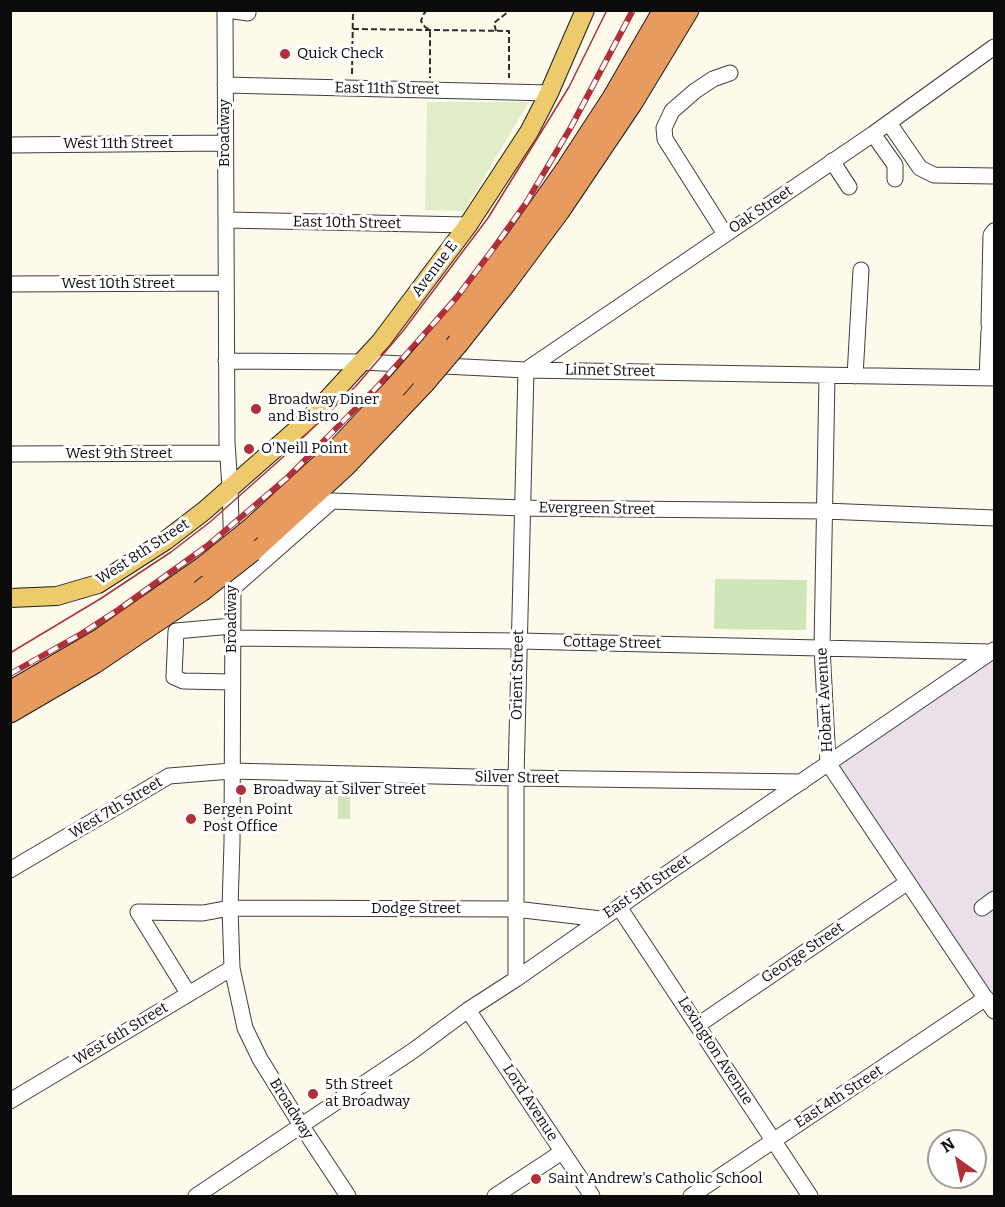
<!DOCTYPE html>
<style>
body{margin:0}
#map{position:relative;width:1005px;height:1207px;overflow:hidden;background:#fdfaeb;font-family:Bitter,serif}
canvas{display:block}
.frame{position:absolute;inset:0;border:12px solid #0b0b0b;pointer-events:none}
.north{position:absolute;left:927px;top:1129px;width:60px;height:60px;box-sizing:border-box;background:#fff;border:2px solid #9d9d9d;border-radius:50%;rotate:327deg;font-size:16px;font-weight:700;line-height:24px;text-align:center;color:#0b0b0b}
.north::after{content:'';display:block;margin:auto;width:21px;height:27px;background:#b02f38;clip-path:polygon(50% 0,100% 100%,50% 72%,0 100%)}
</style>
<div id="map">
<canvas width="1005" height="1207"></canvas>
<div class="frame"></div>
<div class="north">N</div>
</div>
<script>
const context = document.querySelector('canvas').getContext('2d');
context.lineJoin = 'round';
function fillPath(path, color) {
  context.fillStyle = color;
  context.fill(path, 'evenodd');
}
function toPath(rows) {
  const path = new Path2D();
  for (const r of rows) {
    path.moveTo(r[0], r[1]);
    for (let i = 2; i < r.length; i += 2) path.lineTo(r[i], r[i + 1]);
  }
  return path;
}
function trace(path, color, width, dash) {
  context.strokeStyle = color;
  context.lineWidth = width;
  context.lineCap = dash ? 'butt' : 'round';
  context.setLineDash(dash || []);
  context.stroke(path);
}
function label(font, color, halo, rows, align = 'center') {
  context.font = font + ' Bitter,serif';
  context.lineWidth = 6;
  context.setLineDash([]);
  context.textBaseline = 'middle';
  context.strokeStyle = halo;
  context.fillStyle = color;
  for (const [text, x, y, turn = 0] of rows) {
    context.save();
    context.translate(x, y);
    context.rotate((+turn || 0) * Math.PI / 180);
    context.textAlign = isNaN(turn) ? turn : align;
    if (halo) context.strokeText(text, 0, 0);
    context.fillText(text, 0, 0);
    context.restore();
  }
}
fillPath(toPath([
 [994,654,994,1006,830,761]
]), '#e9e0ea');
fillPath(toPath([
 [715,579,807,580,806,630,714,629],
 [338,786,350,786,350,819,338,819]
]), '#d0e5b8');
fillPath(toPath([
 [427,102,529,102,464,211,425,210]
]), '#e1edc9');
const minor = toPath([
 [225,10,227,442,230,488,233,588,232,843,230,908,232,968,245,1028,260,1059,301,1125,348,1196],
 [228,10,248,13],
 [225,85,549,93],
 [889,123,920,168,934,175,994,176],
 [873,134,895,165,895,179],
 [10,145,225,143],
 [832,161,849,187],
 [226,220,468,225],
 [725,234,665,139,664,128,672,111,695,91,713,79,730,73],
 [10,284,226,283],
 [989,324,991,235,994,231],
 [226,361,362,362,526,370,994,378],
 [827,376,822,647,828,763,994,1011],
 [855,376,861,270],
 [987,378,989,331],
 [10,454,227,453],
 [233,588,332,501,523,508,825,511,994,518],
 [232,638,519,641,991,652],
 [232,682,183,681,174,677,176,631,232,626],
 [10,870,169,776,231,771,516,778,802,782],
 [619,907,810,1196],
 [982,908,994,899],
 [516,979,516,778,526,370,873,134,994,47],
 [188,993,138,912,203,913,230,908,515,909,601,919],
 [468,1010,592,1196],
 [698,1025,908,882],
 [10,1101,232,968],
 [196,1196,414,1050,468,1010,516,979,656,881,994,650],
 [495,1196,562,1152],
 [691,1196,986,998]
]);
const major = toPath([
 [10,598,57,596,98,584,165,541,204,511,311,417,381,341,468,225,529,132,549,93,585,10]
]);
const highway = toPath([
 [436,341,516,241,566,170,613,98,664,10],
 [458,343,507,281,559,211,631,104,688,10],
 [251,529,335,452,395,388],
 [252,551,345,466,424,383],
 [10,692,99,640,205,566],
 [10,712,94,663,201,591]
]);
trace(minor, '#3e3e3e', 17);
trace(major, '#1c1c1c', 20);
trace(highway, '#1c1c1c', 23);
trace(toPath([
 [427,10,423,15,421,21,425,27,430,30,430,78],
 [353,29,509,31,509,78],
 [496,31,494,23,509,11,506,10],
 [352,74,353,10]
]), '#2d2d2d', 2, [6, 3]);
trace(minor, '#fff', 15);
trace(major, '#edcb6c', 18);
trace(highway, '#e89b5f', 21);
trace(toPath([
 [10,653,100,599,171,552,210,522,282,458,356,386,403,331,488,218,569,87,607,10]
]), '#b02f38', 1.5);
const rail = toPath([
 [10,674,81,634,118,610,207,546,287,478,381,383,457,297,496,245,526,203,571,127,633,10]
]);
trace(rail, '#b02f38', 6);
trace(rail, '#fff', 4, [11]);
const highwayBridge = toPath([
 [424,383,458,343],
 [395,388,436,341],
 [205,566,251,529],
 [201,591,252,551]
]);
trace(highwayBridge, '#1c1c1c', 23, []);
trace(highwayBridge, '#e89b5f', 21);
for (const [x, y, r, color] of [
 [285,54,6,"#b02f38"],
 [256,409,6,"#b02f38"],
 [249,449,6,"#b02f38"],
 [241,790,6,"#b02f38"],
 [191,819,6,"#b02f38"],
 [313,1094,6,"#b02f38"],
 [536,1179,6,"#b02f38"]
]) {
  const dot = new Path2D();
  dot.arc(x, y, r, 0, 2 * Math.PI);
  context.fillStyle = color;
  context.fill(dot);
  trace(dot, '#fff', 2);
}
label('15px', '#0b0b0b', '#fff', [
 ["Quick Check",297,54],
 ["Broadway Diner",268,400],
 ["and Bistro",268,417],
 ["O'Neill Point",261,449],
 ["Broadway at Silver Street",253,790],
 ["Bergen Point",203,810],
 ["Post Office",203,827],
 ["5th Street",325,1085],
 ["at Broadway",325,1102],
 ["Saint Andrew's Catholic School",548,1179]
], 'left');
label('15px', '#0b0b0b', '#fff', [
 ["East 11th Street",387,89,1],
 ["Broadway",225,133,-90],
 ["West 11th Street",118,144],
 ["Oak Street",761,210,-34],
 ["East 10th Street",347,223,1],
 ["Avenue E",435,269,-53],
 ["West 10th Street",118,284],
 ["Linnet Street",610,371,1],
 ["West 9th Street",119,454],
 ["Evergreen Street",597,509,1],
 ["West 8th Street",143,552,-33],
 ["Broadway",232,619,-90],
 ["Cottage Street",612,643,1],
 ["Orient Street",518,675,-89],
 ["Hobart Avenue",825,700,-93],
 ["Silver Street",517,778,1],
 ["West 7th Street",116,808,-31],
 ["East 5th Street",647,887,-34],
 ["Dodge Street",416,909],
 ["George Street",803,953,-34],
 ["West 6th Street",121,1034,-31],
 ["Lexington Avenue",715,1051,57],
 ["East 4th Street",839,1097,-33],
 ["Lord Avenue",530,1103,57],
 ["Broadway",291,1109,58]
]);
</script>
